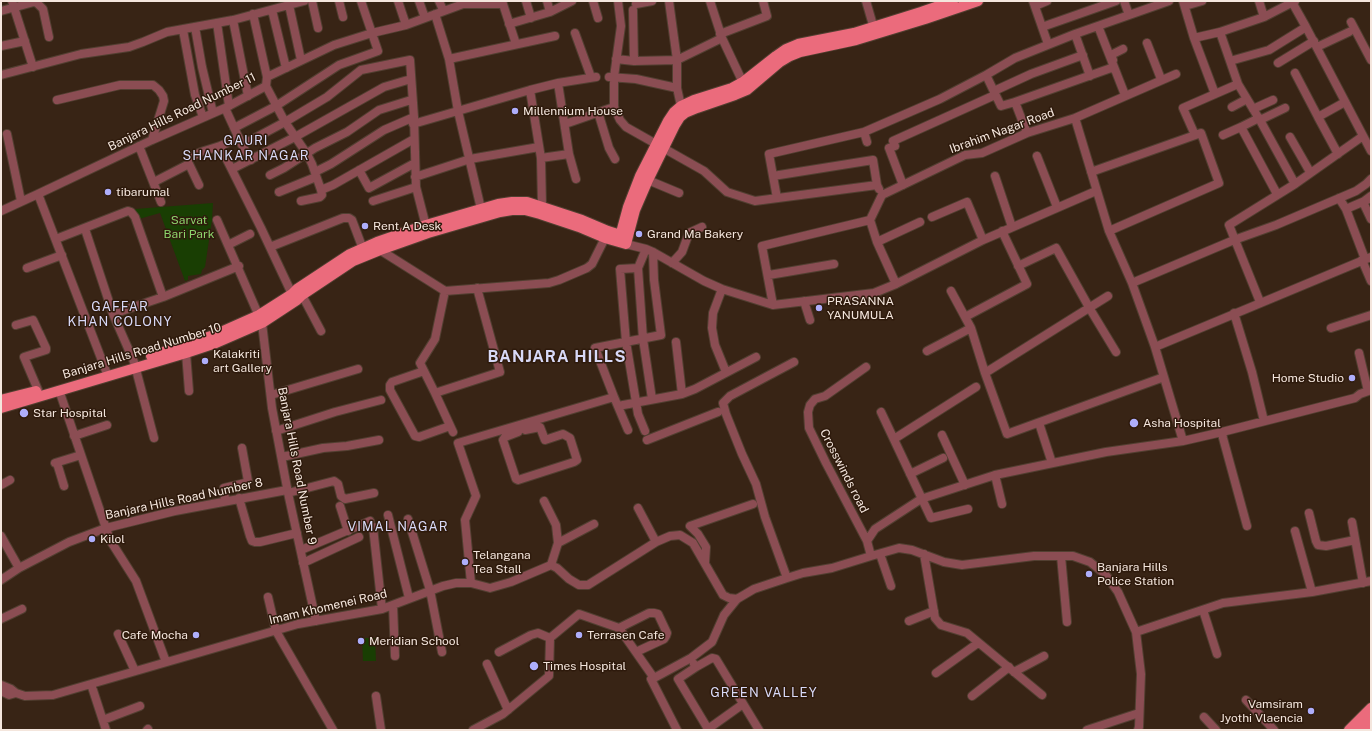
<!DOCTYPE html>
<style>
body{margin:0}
#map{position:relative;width:1372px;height:731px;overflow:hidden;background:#382415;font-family:"Public Sans",sans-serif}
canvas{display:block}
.frame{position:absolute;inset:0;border:2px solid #f4e6dd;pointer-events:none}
</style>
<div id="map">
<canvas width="1372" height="731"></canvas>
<div class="frame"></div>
</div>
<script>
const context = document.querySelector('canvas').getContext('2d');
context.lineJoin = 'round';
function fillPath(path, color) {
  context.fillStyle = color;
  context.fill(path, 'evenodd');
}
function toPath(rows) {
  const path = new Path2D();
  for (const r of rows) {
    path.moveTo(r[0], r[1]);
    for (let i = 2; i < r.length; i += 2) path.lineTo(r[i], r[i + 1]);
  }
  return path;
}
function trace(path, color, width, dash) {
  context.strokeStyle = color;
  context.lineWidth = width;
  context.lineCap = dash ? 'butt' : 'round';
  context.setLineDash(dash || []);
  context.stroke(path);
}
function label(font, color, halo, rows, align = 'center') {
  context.font = font + ' "Public Sans",sans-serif';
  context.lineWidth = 3;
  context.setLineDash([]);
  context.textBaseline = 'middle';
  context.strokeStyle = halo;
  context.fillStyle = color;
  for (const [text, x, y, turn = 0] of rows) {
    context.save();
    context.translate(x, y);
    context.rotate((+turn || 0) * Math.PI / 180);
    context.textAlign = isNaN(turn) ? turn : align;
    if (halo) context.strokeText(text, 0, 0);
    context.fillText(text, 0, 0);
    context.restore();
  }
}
fillPath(toPath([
 [213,203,212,220,205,267,202,270,201,274,188,276,188,280,185,281,160,213,139,219,135,209],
 [362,638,375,638,376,661,363,661]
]), '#193e03');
const minor = toPath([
 [12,1,33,67],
 [312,1,318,28],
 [339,1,343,17],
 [398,1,406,25],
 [419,1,425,18],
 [439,1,443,10],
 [502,1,516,44],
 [526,1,531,18],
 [547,1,550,12],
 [593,1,598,18],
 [618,1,621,26,614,77,614,107,620,120,626,127,704,171,727,192,755,201,877,185],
 [669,1,677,60,677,88,681,106],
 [710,1,722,38,745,87],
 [866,1,875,32],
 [1033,1,1048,44],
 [1124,1,1129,15],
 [1183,1,1194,38,1215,94],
 [1259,1,1264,17],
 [1292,2,1306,27,1371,151],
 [636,4,652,1],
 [289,5,301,60],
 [1035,6,1047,1],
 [1185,6,1202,1],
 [272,10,286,68],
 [633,10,634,61],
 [1,11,34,2,37,3,43,9,49,37],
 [253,14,267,77],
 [435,14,449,59,458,111,482,213],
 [233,20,248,96],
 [1351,22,1371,60],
 [217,23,229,106],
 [509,24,550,12,572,1],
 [1098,26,1125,95],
 [195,27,202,67,213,113],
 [1042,27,1116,1],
 [183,30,195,95,203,117],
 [1220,32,1238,84,1261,122,1295,184],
 [575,33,591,77],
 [720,34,767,16,763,1],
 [1075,34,1090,76],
 [1194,38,1220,32,1264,17,1295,1],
 [1147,43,1161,79],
 [1,46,25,41],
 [1317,47,1349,32],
 [449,59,555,36],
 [616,59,634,61,677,60,722,38],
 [1113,60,1111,55,1123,49],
 [1230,61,1269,50,1306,27],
 [1278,63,1314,41],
 [1295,73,1318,117],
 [1,75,81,54,129,47,143,42,167,32,233,20,304,1],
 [986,75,1001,106,1015,102,1027,133],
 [609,77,636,79,677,88],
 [558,83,569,154,576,179],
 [266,86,285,122,307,154,312,164,321,190,333,185,414,139],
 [530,90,541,158,542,206],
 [994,91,1031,74,1083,55],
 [57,100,120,85,153,85,159,90,163,96,164,101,152,140],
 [1015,102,1114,67],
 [1232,107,1247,99],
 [225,108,242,145,251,160],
 [1253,109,1273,100],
 [598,112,609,148,615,159],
 [1075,118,1109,231,1132,283,1155,347,1183,441],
 [1260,120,1285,108],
 [413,124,530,90,558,83,596,77],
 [565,124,614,107],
 [1241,127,1259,118],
 [234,128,276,106,339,65,378,51,361,1],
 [864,132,867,142],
 [7,134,21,201],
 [1195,135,1183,108,1238,84],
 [1223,135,1241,127,1277,194],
 [1290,137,1310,172],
 [242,145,285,122,327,97,361,70,410,60,414,117,416,187,427,230],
 [139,146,161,202],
 [220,146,261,228,292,294],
 [1338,154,1318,117,1345,102],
 [1037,156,1057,207],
 [191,157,201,152,220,146,239,138],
 [541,158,569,154],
 [232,169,295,137,384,87,411,79],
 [359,170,369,188,415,163],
 [315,172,331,164,384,130,414,117],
 [1091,172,1201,133,1219,183,1109,231],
 [270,175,284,168,315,148,347,132,379,110,411,100],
 [773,176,873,160,877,185,879,189],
 [995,176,1012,227],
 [415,177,470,159,539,147],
 [643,178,679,193],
 [154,182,189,164,199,185],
 [903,185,889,148,895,146,893,141,995,95],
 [279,192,316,177],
 [38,194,106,371],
 [1371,196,1363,202,1371,219],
 [777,198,769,154,864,132,940,99,986,75,1015,58,1075,34,1169,1],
 [1339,198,1346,209,1365,259],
 [301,201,320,197,322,195,321,190],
 [373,201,416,187],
 [1346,209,1367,200],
 [1,211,38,194,152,140,225,108,266,86,267,77,334,45,372,33,406,25,463,4,503,4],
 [932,217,967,202,983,240],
 [217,220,262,323,272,408,288,493,316,621],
 [85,229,113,314,134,362,154,438],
 [56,239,128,211,131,212,135,217,163,297],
 [877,242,920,222],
 [626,244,646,249,653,252,704,281,722,289,773,305,874,293,896,284,983,240,1096,191],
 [228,245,250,234],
 [379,246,380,250,445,291,549,283,559,280,587,268,592,264,605,238],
 [270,247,343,218,349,218,352,220,363,249],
 [646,249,638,268,643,339,652,399],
 [1362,260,1371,281],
 [672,263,682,252,689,233,702,227],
 [1018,266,1056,248,1090,309,1116,352],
 [27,268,62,255],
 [638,268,620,269,626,342,638,414,645,431],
 [769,275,834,264],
 [1132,283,1234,240,1276,225,1356,191,1366,184,1371,179],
 [896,284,877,242,870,220,882,195,965,155,982,153,1027,133,1075,118,1176,74],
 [722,289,713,313,712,328,715,345,726,372],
 [445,291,435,339,420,363,435,393,453,432],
 [951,291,965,317],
 [302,295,321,331],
 [1108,296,985,373,1007,434,1164,377],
 [804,301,810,320],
 [1260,302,1229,225,1295,184,1363,136],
 [773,305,762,246,870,220],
 [1234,313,1252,372,1264,421],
 [113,314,163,297,239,266],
 [16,325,33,320,46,348,46,350,24,357,38,390],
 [971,328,985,373],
 [1331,328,1371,315],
 [676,342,682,394],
 [1155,347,1371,257],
 [927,351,971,328,965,317,1027,284,1002,231],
 [186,353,189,391],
 [1359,353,1368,391],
 [866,367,825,396,815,399,810,405,808,412,809,428,826,463,867,541],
 [424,371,392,382,390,385,390,390,415,436,419,437,450,426],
 [59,390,110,540,136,581,166,662],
 [435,393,500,372,477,288],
 [271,395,358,369],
 [618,406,682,394,695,389,756,357],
 [881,412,931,518,968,509],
 [1039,423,1052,463],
 [516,426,518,432,505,437,503,440,516,479,518,480,574,462,577,460,570,438,563,434,545,440,540,427,525,430,523,424],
 [628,430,614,397,595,348,661,335,654,280,653,252],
 [276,431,335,412,381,400],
 [1222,432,1223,438,1247,526],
 [942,435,965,485],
 [74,436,107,425],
 [894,439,976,387],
 [647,440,718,412],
 [282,457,323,448,347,446,379,440],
 [55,463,81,455],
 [57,463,64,486],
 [910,474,943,458],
 [995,475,1002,504],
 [1,485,10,480],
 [288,493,334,481,338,484,341,496,345,499,374,493],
 [239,498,250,536,252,541,255,542,260,542,297,533],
 [225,501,224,488,245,483,248,481,242,448],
 [544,501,556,525,558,543,551,565],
 [340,506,348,531],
 [638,508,656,542],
 [1309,513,1316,541,1318,545,1326,546,1355,540],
 [388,515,409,598],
 [408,519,430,590,442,652],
 [1352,522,1363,583],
 [373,527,382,609],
 [1295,531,1312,592],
 [1,536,19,568],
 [558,543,594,524],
 [301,550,370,521],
 [880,554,891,586],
 [924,554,935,618,941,625,967,633,1042,695],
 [871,556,899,548,912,550,944,562,962,565,1034,556,1073,556,1090,562,1105,574,1118,592,1136,632,1141,674,1139,727,1138,730],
 [1061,556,1067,622],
 [303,563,359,537],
 [705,563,706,547,698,534,690,526,753,504],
 [787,578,765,517,756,484,742,454,726,414,723,403,730,396,794,362],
 [1,580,19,568,69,542,106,528,175,511,287,490],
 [471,583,465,520,476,496,458,443,614,397],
 [268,597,276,631,333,730],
 [393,605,395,656],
 [1203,610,1217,654],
 [1,619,22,609],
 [909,621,934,611],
 [619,628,649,613,654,613,658,614,667,633,666,636,664,639,636,652],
 [1136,632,1223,603,1312,592,1371,581],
 [118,634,135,671],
 [499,652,531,635,538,633,550,638],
 [487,664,508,710],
 [694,664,696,667,712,658,716,659,759,730],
 [696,667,678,679,708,729,743,704],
 [1014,672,1044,656],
 [936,673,978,643],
 [651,679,677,730],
 [91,684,106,730],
 [1,685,11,689,16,693,25,696,53,695,298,624,382,609,443,586,456,583,471,583,490,588,511,582,551,565,557,568,569,579,579,585,588,585,656,542,670,536,680,535,693,543,723,595,729,598,737,599],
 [1,691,9,695,16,693],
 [376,696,381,730],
 [972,696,1009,667],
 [1246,700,1274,730],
 [1204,717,1216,730],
 [103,720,140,706],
 [147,730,148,729],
 [473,730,503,714,549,676,550,638,579,614,619,628,654,678,691,658,712,642,724,615,737,599,754,589,787,578,803,573,832,568,871,556,867,541,875,529,921,499,995,475,1106,452,1183,441,1222,432,1355,398,1360,394,1371,390],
 [1087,730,1139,713]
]);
const major = toPath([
 [619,240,628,207,640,176,668,121,674,112,681,106,694,100,732,88,743,82,776,56,786,49,798,44,854,33,921,12,953,1],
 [151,356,214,335,259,315,292,294,297,289,350,254,377,242,426,225,498,204,512,202,527,202,582,220,608,231,627,237],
 [1,400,36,391],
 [1,408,186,353,216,343,262,323,297,300,302,295,353,261,380,250,428,233,500,212,512,210,525,210,540,214,579,227,605,238,626,244,635,210,648,180,675,125,680,117,685,113,697,108,735,95,747,90,780,62,790,56,800,52,856,40,925,19,978,1],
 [1349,730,1371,708],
 [1362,730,1371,721]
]);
trace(minor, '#523f31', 10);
trace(major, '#523f31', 12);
trace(minor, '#8b4d53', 8);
trace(major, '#eb6b7c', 10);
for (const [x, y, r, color] of [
 [515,111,4,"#aeaefb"],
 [108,192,4,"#aeaefb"],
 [365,226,4,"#aeaefb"],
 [639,234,4,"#aeaefb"],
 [819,308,4,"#aeaefb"],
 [205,361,4,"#aeaefb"],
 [1352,378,4,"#aeaefb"],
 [24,413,5,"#aeaefb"],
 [1134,423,5,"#aeaefb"],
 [92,539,4,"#aeaefb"],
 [465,562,4,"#aeaefb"],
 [1089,574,4,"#aeaefb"],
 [196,635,4,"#aeaefb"],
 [579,635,4,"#aeaefb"],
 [361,641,4,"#aeaefb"],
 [534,666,5,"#aeaefb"],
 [1311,711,4,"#aeaefb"]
]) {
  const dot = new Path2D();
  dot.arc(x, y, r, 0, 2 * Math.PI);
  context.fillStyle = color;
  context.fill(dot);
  trace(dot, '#2e1a0c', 1.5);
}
label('12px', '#f4e6dd', '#2e1a0c', [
 ["Millennium House",523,111],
 ["tibarumal",116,192],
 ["Rent A Desk",373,226],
 ["Grand Ma Bakery",647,234],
 ["PRASANNA",827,301],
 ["YANUMULA",827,315],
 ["Kalakriti",213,354],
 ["art Gallery",213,368],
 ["Home Studio",1344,378,"right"],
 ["Star Hospital",33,413],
 ["Asha Hospital",1143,423],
 ["Kilol",100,539],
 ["Telangana",473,555],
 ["Tea Stall",473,569],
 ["Banjara Hills",1097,567],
 ["Police Station",1097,581],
 ["Cafe Mocha",188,635,"right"],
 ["Terrasen Cafe",587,635],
 ["Meridian School",369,641],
 ["Times Hospital",543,666],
 ["Vamsiram",1303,704,"right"],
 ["Jyothi Vlaencia",1303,718,"right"]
], 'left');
label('12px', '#f4e6dd', '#2e1a0c', [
 ["Banjara Hills Road Number 11",182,112,-26],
 ["Ibrahim Nagar Road",1002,131,-20],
 ["Banjara Hills Road Number 10",142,351,-17],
 ["Banjara Hills Road Number 9",297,466,79],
 ["Crosswinds road",844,471,63],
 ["Banjara Hills Road Number 8",184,499,-12],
 ["Imam Khomenei Road",328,607,-13]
]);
label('12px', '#8dd56c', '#2e1a0c', [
 ["Sarvat",189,220],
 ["Bari Park",189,234]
]);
context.letterSpacing = '1px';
label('13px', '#d8d9f7', '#2e1a0c', [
 ["GAURI",246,141],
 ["SHANKAR NAGAR",246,156],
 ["GAFFAR",120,307],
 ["KHAN COLONY",120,322],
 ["VIMAL NAGAR",398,527],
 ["GREEN VALLEY",764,693]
]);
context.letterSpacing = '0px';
context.letterSpacing = '1px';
label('bold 16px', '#d8d9f7', '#2e1a0c', [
 ["BANJARA HILLS",557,357]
]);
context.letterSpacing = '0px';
</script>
